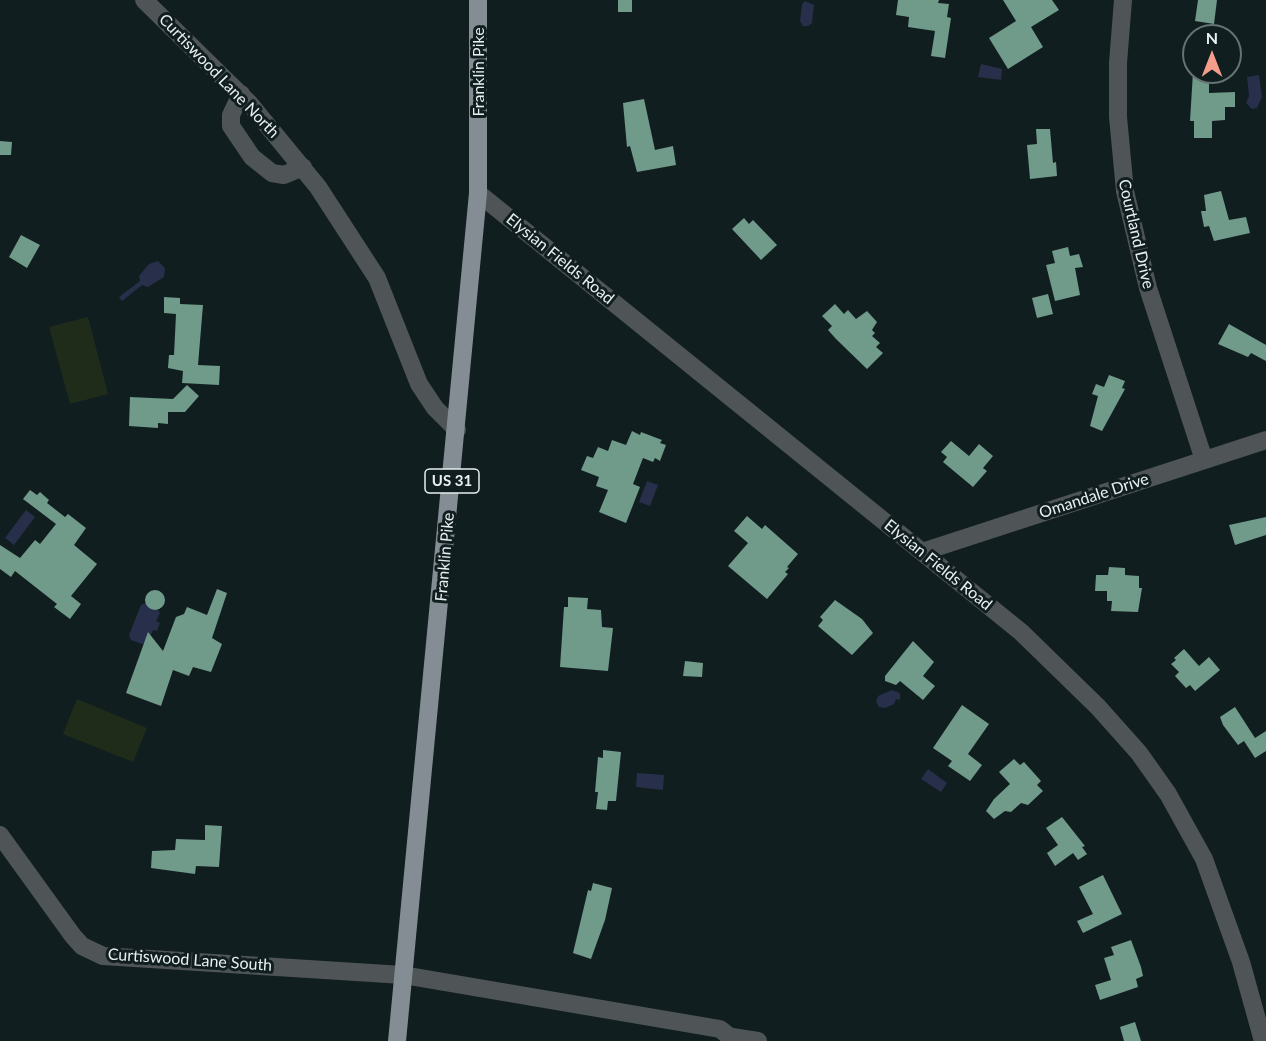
<!DOCTYPE html>
<style>
body{margin:0}
#map{position:relative;width:1266px;height:1041px;overflow:hidden;background:#111e1f;font-family:Lato,sans-serif}
canvas{display:block}
.north{position:absolute;left:1182px;top:24px;width:60px;height:60px;box-sizing:border-box;background:#111e1f;border:2px solid #677273;border-radius:50%;rotate:0deg;font-size:16px;font-weight:700;line-height:24px;text-align:center;color:#e8f0f1}
.north::after{content:'';display:block;margin:auto;width:21px;height:27px;background:#f49d8b;clip-path:polygon(50% 0,100% 100%,50% 72%,0 100%)}
</style>
<div id="map">
<canvas width="1266" height="1041"></canvas>
<div class="north">N</div>
</div>
<script>
const context = document.querySelector('canvas').getContext('2d');
context.lineJoin = 'round';
function fillPath(path, color) {
  context.fillStyle = color;
  context.fill(path, 'evenodd');
}
function toPath(rows) {
  const path = new Path2D();
  for (const r of rows) {
    if (r.length === 3) {
      path.moveTo(r[0] + r[2], r[1]);
      path.arc(r[0], r[1], r[2], 0, 2 * Math.PI);
      continue;
    }
    path.moveTo(r[0], r[1]);
    for (let i = 2; i < r.length; i += 2) path.lineTo(r[i], r[i + 1]);
  }
  return path;
}
function trace(path, color, width, dash) {
  context.strokeStyle = color;
  context.lineWidth = width;
  context.lineCap = dash ? 'butt' : 'round';
  context.setLineDash(dash || []);
  context.stroke(path);
}
function label(font, color, halo, rows, align = 'center') {
  context.font = font + ' Lato,sans-serif';
  context.lineWidth = 6;
  context.setLineDash([]);
  context.textBaseline = 'middle';
  context.strokeStyle = halo;
  context.fillStyle = color;
  for (const [text, x, y, turn = 0] of rows) {
    context.save();
    context.translate(x, y);
    context.rotate((+turn || 0) * Math.PI / 180);
    context.textAlign = isNaN(turn) ? turn : align;
    if (halo) context.strokeText(text, 0, 0);
    context.fillText(text, 0, 0);
    context.restore();
  }
}
fillPath(toPath([
 [88,317,108,394,70,404,49,327],
 [77,699,147,728,133,762,63,734]
]), '#202c1a');
fillPath(toPath([
 [805,1,814,5,812,23,808,26,803,26,800,21,802,4],
 [981,64,1002,69,1001,80,978,77],
 [1259,75,1262,97,1257,108,1252,109,1246,103,1249,96,1247,77],
 [158,261,165,268,164,277,148,287,142,285,122,301,119,297,140,281,139,276,149,264],
 [647,481,658,485,650,506,639,502],
 [26,510,35,517,14,545,5,538],
 [146,603,156,607,160,613,156,621,160,623,157,631,153,630,148,642,142,644,131,640,129,635,141,605],
 [892,690,900,693,900,700,896,699,894,704,885,708,879,707,876,702,878,696],
 [928,769,947,783,941,792,921,779],
 [637,773,664,775,663,790,636,787]
]), '#272f4b');
fillPath(toPath([
 [618,0,632,0,632,12,618,12],
 [898,0,939,0,938,3,949,4,947,17,951,18,945,58,931,56,935,31,908,27,909,17,896,15],
 [1003,0,1052,0,1059,10,1031,27,1043,47,1008,69,989,38,1016,21],
 [1198,0,1217,0,1214,24,1195,21],
 [1193,72,1209,72,1209,93,1235,92,1235,107,1225,107,1225,120,1212,121,1212,138,1194,138,1194,121,1190,121],
 [644,99,655,150,673,146,676,165,637,172,630,146,627,147,623,103],
 [1036,129,1050,129,1053,163,1056,162,1057,176,1030,179,1027,145,1037,144],
 [0,141,12,142,11,155,0,155],
 [1221,191,1229,220,1246,217,1250,233,1214,241,1209,226,1204,227,1201,211,1206,211,1204,195],
 [744,218,749,224,753,220,777,245,761,260,732,229],
 [21,235,40,245,27,268,9,257],
 [1068,247,1070,256,1079,254,1083,267,1075,268,1080,295,1055,301,1046,265,1055,263,1052,251],
 [1048,294,1053,314,1037,318,1032,298],
 [164,297,180,298,180,304,203,305,198,365,220,366,219,385,182,383,183,371,168,368,169,355,174,355,176,314,164,313],
 [835,304,844,314,848,310,856,319,867,311,877,322,872,330,875,333,872,336,880,343,876,347,883,353,867,369,836,339,828,330,832,326,822,316],
 [1229,324,1266,345,1266,361,1251,353,1248,357,1218,344],
 [1109,375,1125,381,1122,388,1125,389,1102,431,1090,426,1098,396,1092,394,1096,384,1104,387],
 [187,385,199,396,185,412,168,412,168,424,158,423,158,428,129,426,130,397,173,399],
 [632,431,640,435,641,432,662,440,660,443,666,445,660,461,655,458,653,462,643,458,633,484,640,487,626,523,599,512,608,490,596,486,599,477,581,470,587,456,593,458,598,447,608,451,612,440,626,445],
 [951,441,969,456,979,444,993,456,983,468,987,471,973,487,943,462,947,457,941,452],
 [30,490,37,495,40,492,49,500,47,503,65,517,68,514,86,528,74,545,97,564,71,596,81,604,70,619,54,607,57,604,15,571,11,577,0,569,0,545,20,558,35,540,40,544,56,524,23,499],
 [747,516,762,529,765,525,798,554,787,567,789,568,785,572,788,574,767,599,728,566,748,543,734,531],
 [1266,517,1266,535,1235,545,1229,525],
 [1109,567,1125,568,1125,575,1139,576,1139,588,1142,588,1138,612,1111,611,1112,601,1107,601,1107,591,1095,591,1096,575,1108,575],
 [217,589,227,593,212,638,222,644,211,672,193,667,189,676,173,670,161,706,126,693,148,632,163,651,176,617,184,614,187,607,207,615],
 [155,600,10],
 [568,597,588,598,587,609,601,610,602,627,613,628,608,671,560,667,564,607,568,607],
 [835,600,862,619,873,633,852,655,818,626,823,620,820,617],
 [913,641,934,662,923,676,935,686,923,700,900,681,896,685,885,681,885,676],
 [1184,649,1199,666,1209,657,1220,670,1195,691,1190,685,1186,688,1175,676,1179,672,1171,664,1176,660,1174,658],
 [685,661,703,663,702,677,683,676],
 [962,705,989,724,968,754,982,765,970,781,948,766,952,761,933,748],
 [1235,707,1255,738,1266,731,1266,751,1255,758,1244,741,1238,745,1223,725,1220,717],
 [603,750,621,752,616,801,608,801,607,810,596,809,598,792,595,792,598,757,603,758],
 [1014,759,1020,765,1024,762,1041,781,1037,785,1043,791,1028,805,1021,803,1011,812,1005,811,994,819,986,811,994,799,1010,784,999,772],
 [1062,817,1085,846,1082,847,1087,854,1078,860,1073,853,1055,866,1047,853,1058,845,1046,828],
 [205,825,222,826,219,867,196,866,195,874,151,868,152,851,175,850,176,839,205,840],
 [1103,875,1122,914,1083,933,1077,921,1093,914,1079,887],
 [593,883,612,888,605,920,591,959,573,953,588,890,591,891],
 [1131,940,1141,967,1143,976,1136,979,1138,987,1100,1000,1095,985,1111,980,1104,958,1114,955,1111,947],
 [1135,1022,1141,1041,1124,1041,1120,1027]
]), '#709a8a');
trace(toPath([
 [144,0,249,103,318,187,377,278,419,384,435,408,457,430],
 [1123,0,1118,63,1118,117,1125,191,1148,288,1204,460],
 [241,94,231,115,231,126,252,157,272,173,284,175,303,167],
 [478,193,1021,632,1098,707,1139,753,1168,794,1204,859,1241,962,1263,1041],
 [922,552,1266,440],
 [0,835,73,936,82,946,103,956,403,975,720,1029,735,1041],
 [732,1037,758,1041]
]), '#4f5457', 18);
trace(toPath([
 [397,1041,478,193,478,0]
]), '#848d94', 18);
for (const [x, y, w] of [
 [452,481,54]
]) {
  const box = new Path2D();
  box.roundRect(x - w / 2, y - 12, w, 24, 4.5);
  context.fillStyle = '#111e1f';
  context.fill(box);
  trace(box, '#e8f0f1', 1.5);
}
label('bold 15px', '#e8f0f1', null, [
 ["US 31",452,481]
]);
label('16px', '#e8f0f1', '#111e1f', [
 ["Franklin Pike",479,72,-90],
 ["Curtiswood Lane North",219,76,46],
 ["Courtland Drive",1136,234,77],
 ["Elysian Fields Road",560,259,39],
 ["Omandale Drive",1094,496,-18],
 ["Franklin Pike",445,557,-85],
 ["Elysian Fields Road",938,565,39],
 ["Curtiswood Lane South",190,960,4]
]);
</script>
